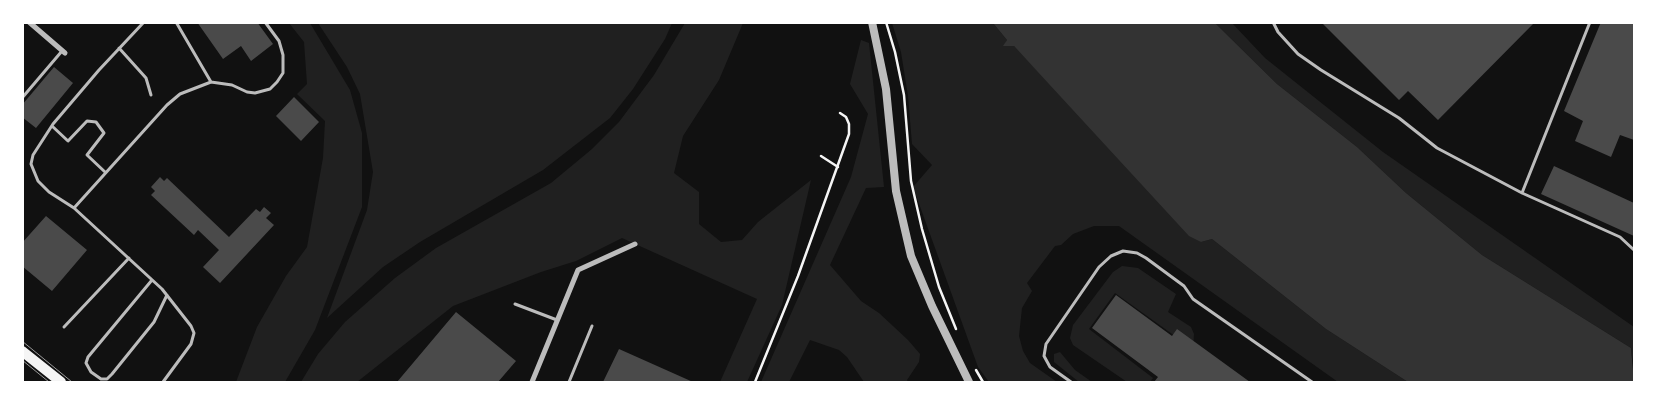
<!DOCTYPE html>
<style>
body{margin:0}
#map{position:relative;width:1657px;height:405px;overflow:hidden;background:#111;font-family:Cabin,sans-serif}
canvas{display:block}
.frame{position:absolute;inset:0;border:24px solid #fff;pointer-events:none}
</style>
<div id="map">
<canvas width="1657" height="405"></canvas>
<div class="frame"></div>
</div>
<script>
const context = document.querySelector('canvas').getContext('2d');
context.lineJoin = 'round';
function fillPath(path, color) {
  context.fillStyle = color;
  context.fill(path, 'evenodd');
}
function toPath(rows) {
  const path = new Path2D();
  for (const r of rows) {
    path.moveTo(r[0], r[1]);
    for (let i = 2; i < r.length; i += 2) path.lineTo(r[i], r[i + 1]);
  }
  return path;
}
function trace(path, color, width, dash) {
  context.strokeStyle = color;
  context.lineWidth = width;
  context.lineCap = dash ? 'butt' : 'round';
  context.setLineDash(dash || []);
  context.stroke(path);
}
fillPath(toPath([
 [289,23,310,23,350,90,362,133,362,207,315,330,285,382,236,382,257,327,286,276,307,247,323,158,325,121,297,94,307,84,304,42],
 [318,23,672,23,665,39,633,89,610,118,543,170,420,242,383,267,327,318,367,210,373,172,360,94,347,67],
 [685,23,743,23,719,80,683,136,674,173,699,192,699,224,721,242,742,240,758,222,811,180,782,305,747,382,720,382,757,299,622,238,576,261,541,272,453,306,357,382,301,382,318,354,345,322,395,278,436,248,551,183,592,149,619,122,654,75],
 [892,23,993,23,1007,40,1004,46,1014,46,1201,242,1212,239,1326,329,1408,382,1338,382,1119,226,1094,226,1073,234,1061,245,1055,246,1027,283,1032,291,1022,308,1019,336,1023,351,1030,363,1057,382,989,382,978,367,913,187,932,165,912,144,908,96,901,52],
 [1215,23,1232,23,1265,58,1383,152,1634,327,1634,370,1631,348,1482,255,1406,193,1357,147,1277,84],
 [861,40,869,43,884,187,866,188,830,265,861,301,879,313,908,340,920,354,919,362,907,380,908,382,864,382,847,357,839,350,810,340,789,382,761,382,851,177,868,114,850,84],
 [1122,266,1138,268,1176,294,1168,312,1191,327,1194,334,1193,349,1115,293,1089,329,1153,378,1150,382,1127,382,1073,345,1070,338,1073,325,1113,272],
 [1060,352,1075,370,1092,382,1079,382,1054,362,1054,354]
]), '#202020');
fillPath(toPath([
 [993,23,1215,23,1277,84,1357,147,1406,193,1482,255,1631,348,1634,382,1408,382,1326,329,1212,239,1201,242,1189,236,1014,46,1003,46,1007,40]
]), '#333');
fillPath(toPath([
 [197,22,257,22,273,44,251,61,241,46,223,59],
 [1321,22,1535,22,1438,120,1408,91,1399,100],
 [1601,22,1634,22,1634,140,1620,135,1611,157,1575,141,1583,121,1564,111],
 [54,67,73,83,36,128,22,117,22,105],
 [294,97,319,122,301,141,276,116],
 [1554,166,1634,203,1634,236,1541,194],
 [160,177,164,181,167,178,229,237,256,209,260,212,264,207,271,213,266,218,274,225,220,283,203,267,219,250,198,230,194,235,151,195,155,191,151,187],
 [46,216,87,250,52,291,22,266,22,243],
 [1116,295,1172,336,1177,329,1250,382,1154,382,1158,377,1092,328],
 [456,312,516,361,498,382,397,382],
 [619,349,693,382,603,382]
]), '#4a4a4a');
trace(toPath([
 [886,22,895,52,904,95,911,181,922,229,939,287,956,329],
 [821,156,838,167],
 [976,370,983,382],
 [755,382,798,276,849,134,849,124,846,117,840,113]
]), '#f5f5f5', 2.5);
trace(toPath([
 [176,22,211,82],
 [1273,22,1278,32,1298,54,1321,70,1399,118,1437,148,1522,193],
 [1590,22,1522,193,1620,237,1634,250],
 [119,48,146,78,151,95],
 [22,98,62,51],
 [52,126,68,141,87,121,96,122,104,133,87,155,105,172],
 [74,208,49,192,38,181,31,164,33,155,53,124,99,70,144,22],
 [152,280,88,357,86,363,91,372,101,379,107,379,112,374,154,322,167,295],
 [515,304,557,320],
 [64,327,129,258],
 [163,382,191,344,194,333,191,326,162,289,74,208,167,105,180,94,211,82,232,85,247,92,255,93,270,89,277,82,283,73,283,55,279,41,265,22],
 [569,382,592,326],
 [1071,382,1050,367,1044,356,1046,344,1099,267,1111,256,1123,251,1137,253,1146,258,1184,286,1193,299,1312,382]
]), '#bcbcbc', 3);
trace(toPath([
 [29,22,65,53],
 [532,382,578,270,635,244]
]), '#bcbcbc', 5);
trace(toPath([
 [872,22,886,89,896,191,911,256,932,306,969,382]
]), '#bcbcbc', 8);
trace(toPath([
 [22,351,61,382]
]), '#f5f5f5', 10);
trace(toPath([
 [22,341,72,382],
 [22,360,49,382]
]), '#9a9a9a', 1);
</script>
